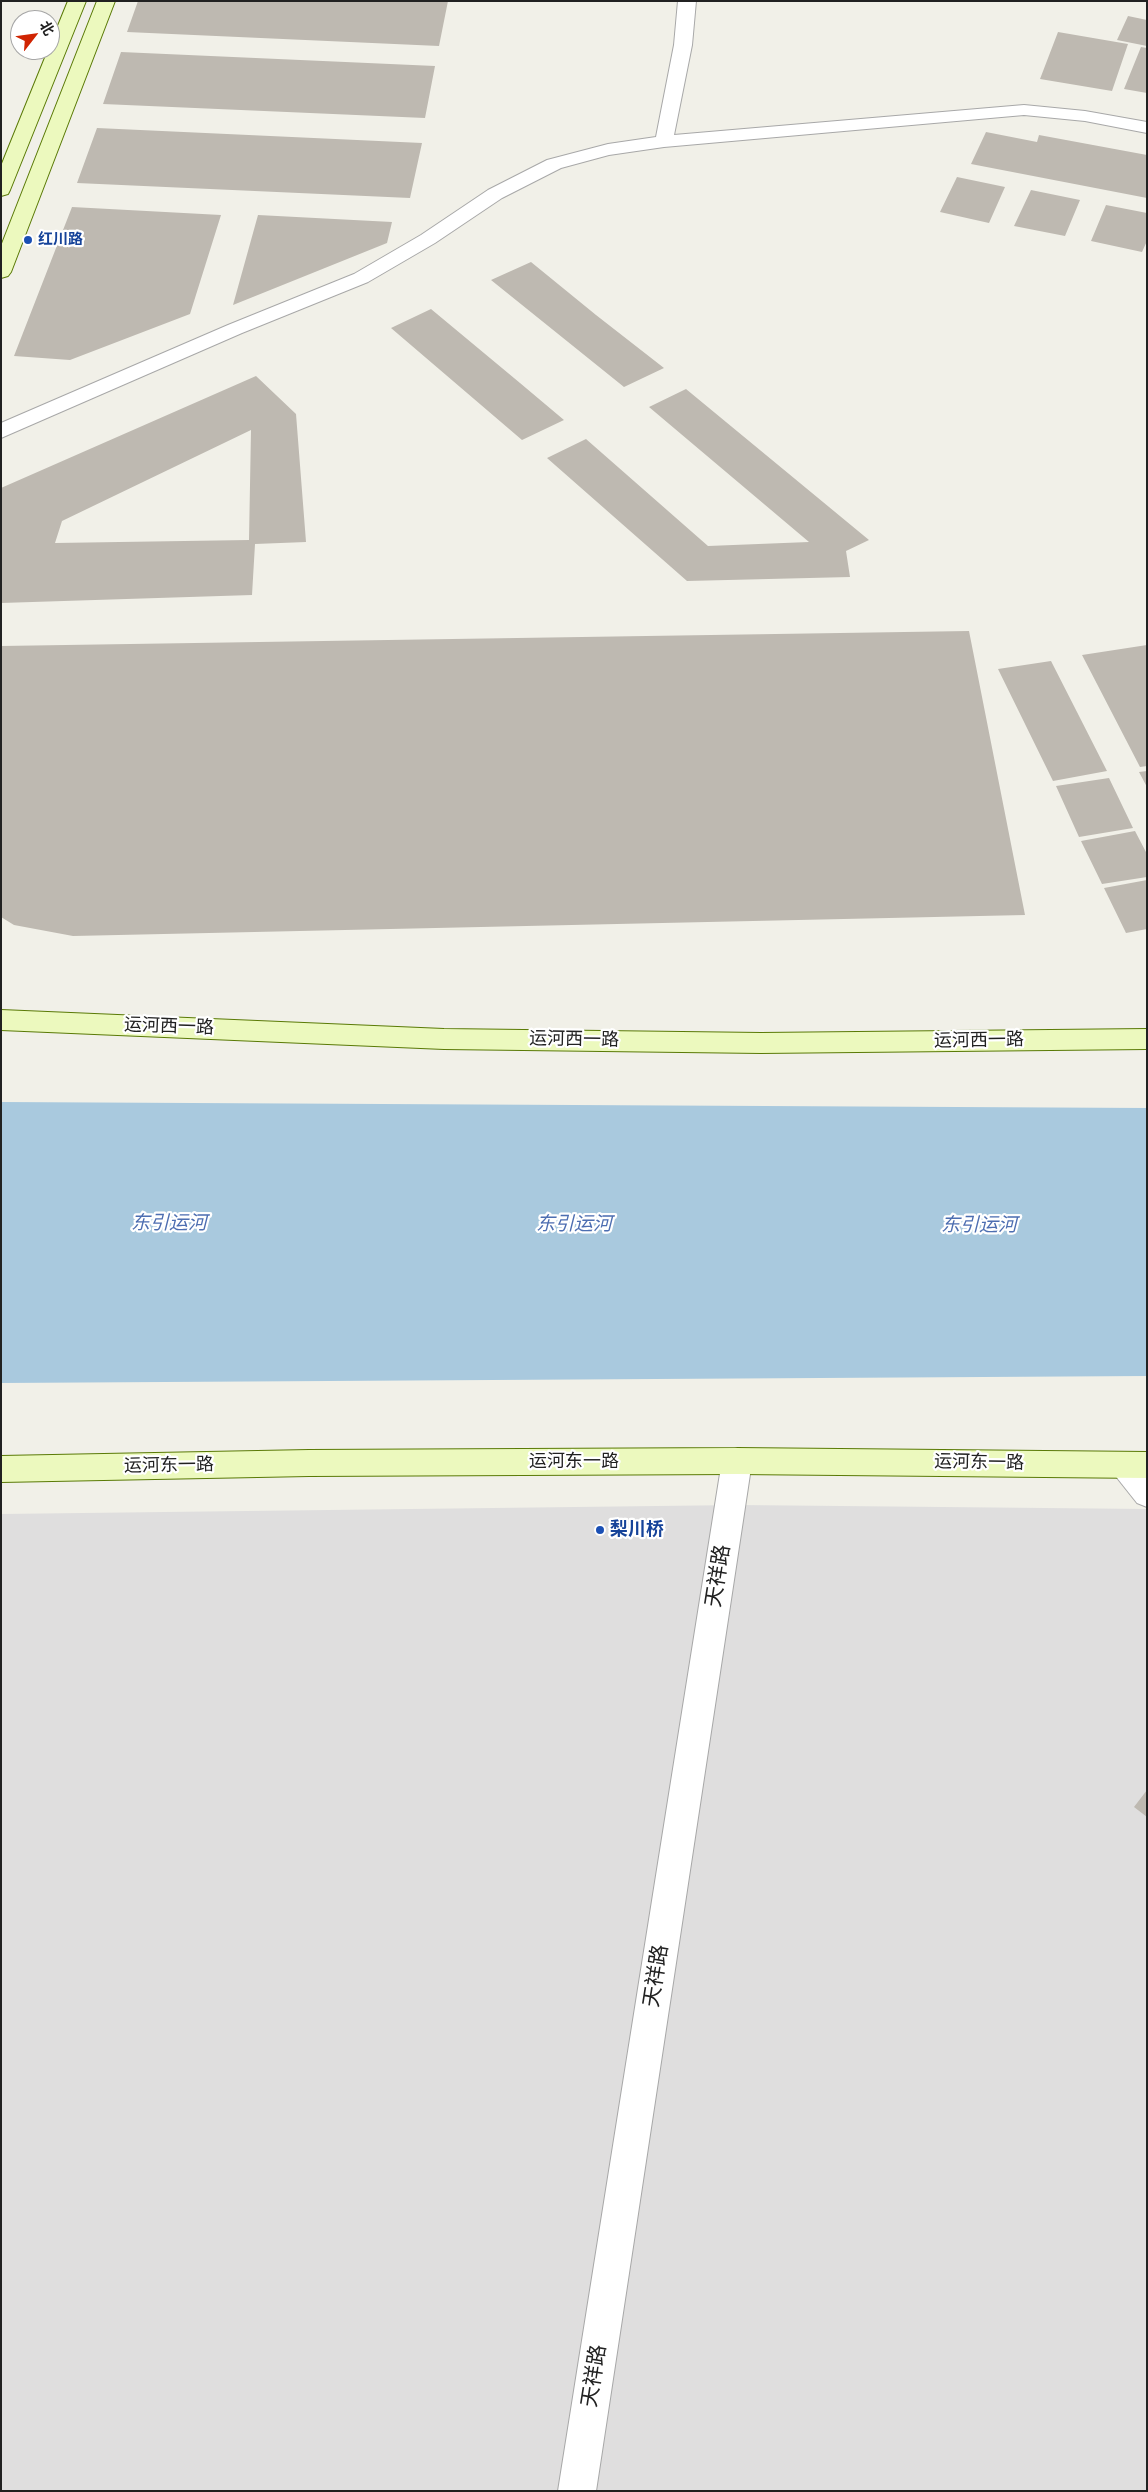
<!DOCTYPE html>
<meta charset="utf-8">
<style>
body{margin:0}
#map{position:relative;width:1148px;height:2492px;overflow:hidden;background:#f1f0e8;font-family:"DM Sans","Noto Sans SC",sans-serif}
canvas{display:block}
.frame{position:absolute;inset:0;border:2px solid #212121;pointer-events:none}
.north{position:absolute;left:10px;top:10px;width:50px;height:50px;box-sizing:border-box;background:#fff;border:1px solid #a6a6a6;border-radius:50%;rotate:60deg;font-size:14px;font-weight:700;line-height:20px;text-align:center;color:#212121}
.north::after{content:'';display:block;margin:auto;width:18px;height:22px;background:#d02402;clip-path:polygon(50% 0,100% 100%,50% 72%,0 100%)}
</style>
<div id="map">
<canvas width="1148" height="2492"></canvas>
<div class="frame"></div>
<div class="north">北</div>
</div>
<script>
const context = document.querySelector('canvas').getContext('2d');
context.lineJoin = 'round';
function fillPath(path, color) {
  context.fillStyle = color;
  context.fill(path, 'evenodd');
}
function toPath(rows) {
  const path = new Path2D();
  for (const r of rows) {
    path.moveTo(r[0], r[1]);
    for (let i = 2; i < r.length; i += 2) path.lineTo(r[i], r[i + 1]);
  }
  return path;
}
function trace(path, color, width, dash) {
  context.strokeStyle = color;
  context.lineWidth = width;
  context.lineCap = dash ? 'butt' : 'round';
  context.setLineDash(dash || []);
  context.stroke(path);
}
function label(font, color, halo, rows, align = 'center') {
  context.font = font + ' "DM Sans","Noto Sans SC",sans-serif';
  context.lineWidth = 4.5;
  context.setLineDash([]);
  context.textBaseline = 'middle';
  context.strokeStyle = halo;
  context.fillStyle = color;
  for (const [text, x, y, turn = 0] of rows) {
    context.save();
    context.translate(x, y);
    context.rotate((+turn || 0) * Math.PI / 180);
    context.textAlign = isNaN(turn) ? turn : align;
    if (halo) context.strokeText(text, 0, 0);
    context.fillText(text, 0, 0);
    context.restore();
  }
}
fillPath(toPath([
 [739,1505,1147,1509,1147,2491,1,2491,1,1514]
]), '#dfdede');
fillPath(toPath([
 [1,1102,1147,1108,1147,1376,1,1383]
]), '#a9c9de');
fillPath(toPath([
 [138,1,448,1,439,46,127,32],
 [1128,16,1147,20,1147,46,1117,40],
 [1058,32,1128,44,1112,91,1040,79],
 [1141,47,1147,48,1147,93,1124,89],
 [121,52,435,66,425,118,103,104],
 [97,128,422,143,410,198,77,183],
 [986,132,1037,142,1039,135,1147,155,1147,198,971,164],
 [957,177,1005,187,989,223,940,212],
 [1031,190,1080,200,1065,236,1014,226],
 [1106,205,1147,213,1147,241,1142,252,1091,241],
 [72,207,221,215,190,314,70,360,14,356],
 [258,215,392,222,387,243,233,305],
 [531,262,596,315,664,368,624,387,491,280],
 [431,309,520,383,564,420,522,440,391,328],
 [256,376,296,414,306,542,255,544,252,595,1,603,1,488],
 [251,430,249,540,55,543,62,521],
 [686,389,869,540,846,551,850,577,687,581,547,458,586,439,708,546,809,542,649,407],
 [969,631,1025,915,73,936,14,925,1,917,1,646],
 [1147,645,1147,766,1140,767,1082,655],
 [1051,661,1077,712,1107,771,1053,781,998,669],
 [1147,771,1147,787,1139,772],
 [1109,778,1133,828,1079,837,1056,786],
 [1135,831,1147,854,1147,877,1102,884,1081,841],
 [1147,880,1147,929,1126,933,1104,888],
 [1147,1790,1147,1817,1134,1807]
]), '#beb9b1');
const lane = toPath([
 [1124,1452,1134,1456,1147,1471,1147,1507,1137,1503,1114,1474,1109,1465,1114,1456,1124,1452]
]);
const street = toPath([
 [678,1,696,1,692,45,674,135,1024,105,1085,111,1147,122,1147,133,1085,121,1024,115,664,147,609,155,561,168,502,198,435,243,368,282,242,333,1,438,1,423,228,325,354,274,421,235,488,190,547,160,608,144,656,137,674,45,678,1],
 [737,1448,747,1452,752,1461,596,2491,558,2491,722,1461,727,1452,737,1448]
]);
const secondary = toPath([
 [68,1,86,1,10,190,8,194,1,196,1,166,68,1],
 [97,1,115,1,11,272,8,276,1,278,1,246,97,1],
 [1,1010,444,1029,761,1033,1147,1029,1147,1049,761,1053,444,1049,1,1030,1,1010],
 [737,1448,1147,1452,1147,1478,737,1474,309,1476,1,1482,1,1456,309,1450,737,1448]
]);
trace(lane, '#a8a8a8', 2);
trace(street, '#a8a8a8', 2);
trace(secondary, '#5a7a06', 2);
fillPath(lane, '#fff');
fillPath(street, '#fff');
fillPath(secondary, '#ecf9be');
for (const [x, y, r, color] of [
 [28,240,5,"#1a4fb4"],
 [600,1530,5,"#1a4fb4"]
]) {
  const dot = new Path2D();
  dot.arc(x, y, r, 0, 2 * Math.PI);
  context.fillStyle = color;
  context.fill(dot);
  trace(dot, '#fff', 2);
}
label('bold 15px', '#164399', '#fff', [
 ["红川路",38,240]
], 'left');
label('18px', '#212121', '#fff', [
 ["运河西一路",169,1027,2],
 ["运河西一路",574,1040,1],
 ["运河西一路",979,1041,-1],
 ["运河东一路",574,1462],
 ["运河东一路",979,1463,1],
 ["运河东一路",169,1466,-1]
]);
label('bold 18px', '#164399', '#fff', [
 ["梨川桥",610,1530]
], 'left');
label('italic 19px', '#4d6eb1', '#fff', [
 ["东引运河",169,1224],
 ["东引运河",574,1225],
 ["东引运河",979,1226]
]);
label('21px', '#212121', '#fff', [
 ["天祥路",719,1576,-81],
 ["天祥路",657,1976,-81],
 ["天祥路",595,2376,-81]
]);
</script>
